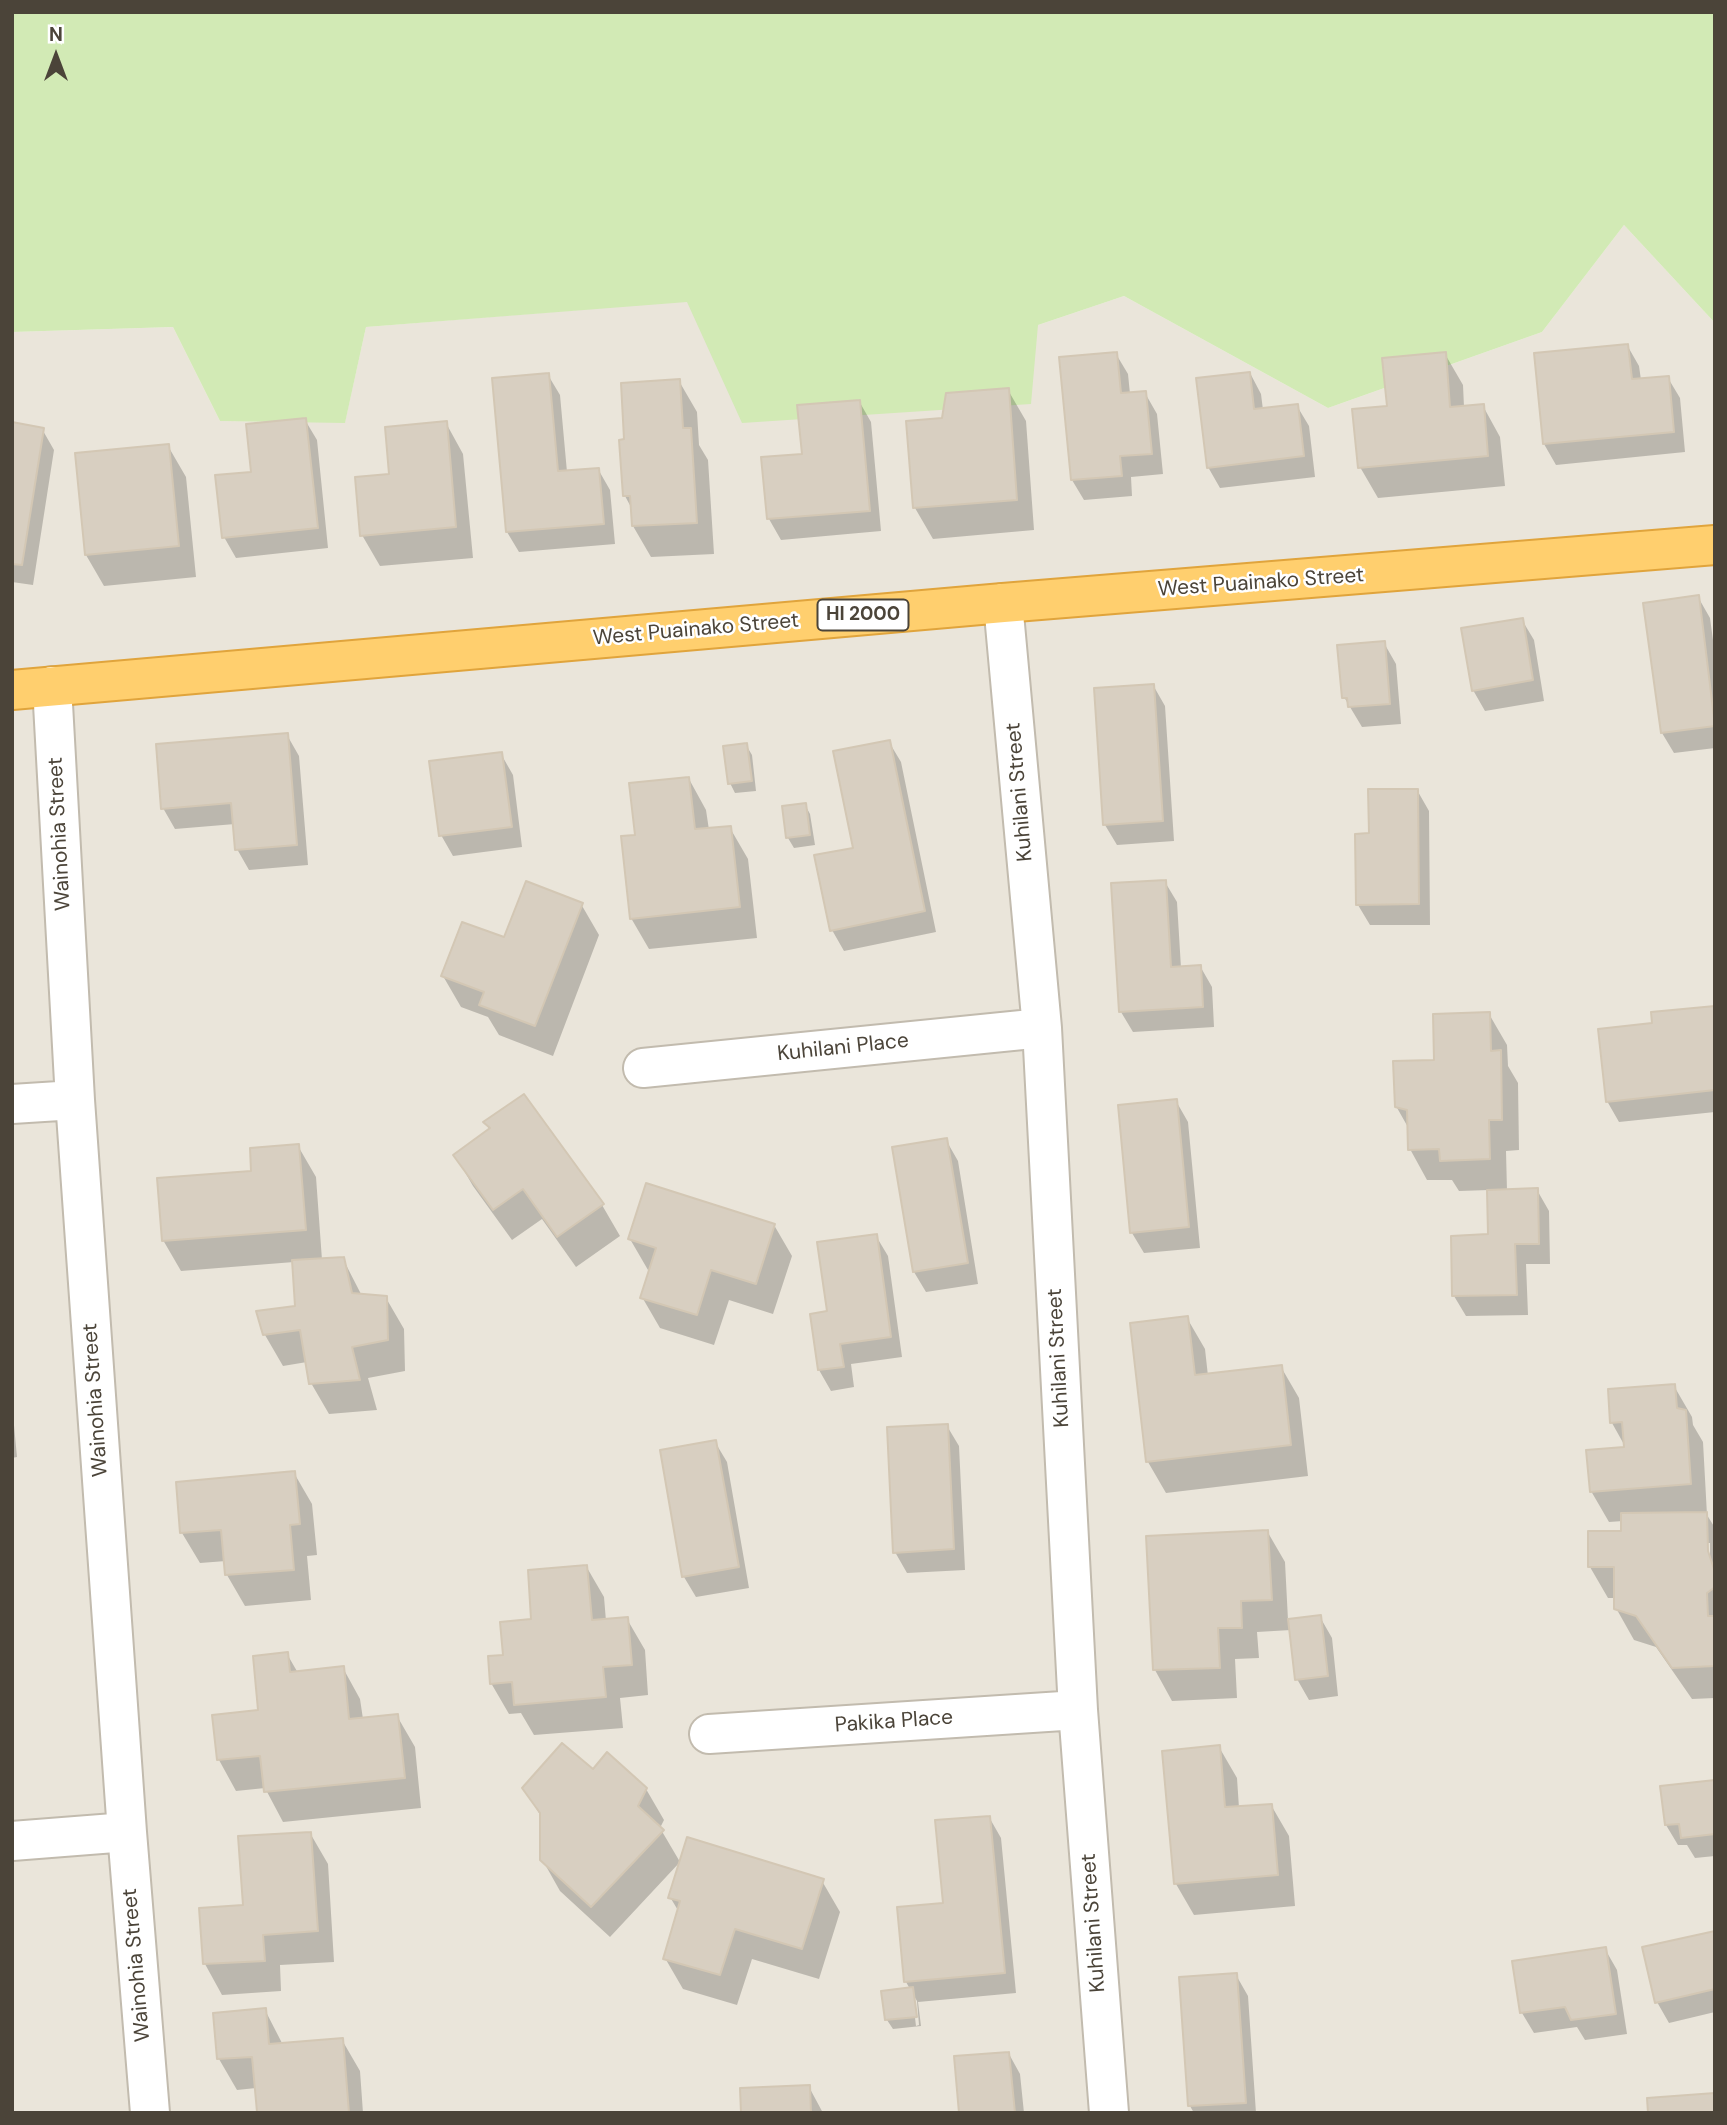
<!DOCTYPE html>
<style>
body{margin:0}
#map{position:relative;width:1727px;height:2125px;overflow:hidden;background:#f6f3ec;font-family:"DM Sans",sans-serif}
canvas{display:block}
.frame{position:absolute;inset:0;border:14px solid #4b4439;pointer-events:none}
.north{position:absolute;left:21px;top:21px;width:70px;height:70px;-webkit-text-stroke:5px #fff;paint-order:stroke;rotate:0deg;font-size:19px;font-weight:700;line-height:28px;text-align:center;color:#4b4439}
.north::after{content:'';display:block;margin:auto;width:24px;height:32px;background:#4b4439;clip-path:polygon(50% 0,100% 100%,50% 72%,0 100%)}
</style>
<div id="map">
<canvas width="1727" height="2125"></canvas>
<div class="frame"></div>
<div class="north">N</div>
</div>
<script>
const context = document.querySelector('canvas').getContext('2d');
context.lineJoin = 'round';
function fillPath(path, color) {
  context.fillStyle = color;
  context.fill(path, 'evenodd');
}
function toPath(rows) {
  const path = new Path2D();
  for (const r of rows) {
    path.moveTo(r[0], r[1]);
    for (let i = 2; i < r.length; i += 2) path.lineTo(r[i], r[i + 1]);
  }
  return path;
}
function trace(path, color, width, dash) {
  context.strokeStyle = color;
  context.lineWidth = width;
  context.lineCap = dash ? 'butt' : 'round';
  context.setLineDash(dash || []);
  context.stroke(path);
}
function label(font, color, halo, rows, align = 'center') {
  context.font = font + ' "DM Sans",sans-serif';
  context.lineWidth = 5;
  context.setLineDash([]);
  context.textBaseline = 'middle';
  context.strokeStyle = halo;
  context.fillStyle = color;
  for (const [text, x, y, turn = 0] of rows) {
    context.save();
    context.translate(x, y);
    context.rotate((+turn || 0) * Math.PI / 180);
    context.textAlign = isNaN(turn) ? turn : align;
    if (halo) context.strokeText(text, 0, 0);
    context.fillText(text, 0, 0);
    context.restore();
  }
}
fillPath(toPath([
 [1624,225,1715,323,1715,2113,12,2113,12,332,173,327,220,421,345,422,366,327,688,301,1038,325,1124,296,1328,408,1542,332]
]), '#eae5da');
fillPath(toPath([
 [12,12,1715,12,1715,323,1624,225,1542,332,1328,408,1124,296,1038,325,1031,404,742,423,687,302,366,327,345,423,220,421,173,327,12,332]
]), '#d2eab5');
fillPath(toPath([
 [1627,345,1639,366,1641,380,1668,378,1680,398,1685,452,1556,465,1544,444,1536,354],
 [1116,354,1128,374,1130,394,1145,393,1157,414,1163,474,1131,477,1132,496,1084,500,1072,480],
 [1445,354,1463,385,1464,407,1483,406,1500,437,1505,486,1378,498,1360,467,1389,407],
 [1250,373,1261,394,1263,410,1297,406,1309,426,1315,477,1220,488,1208,467],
 [548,375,560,395,567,472,598,469,610,490,615,544,519,552,507,532],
 [679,381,697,412,699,445,708,460,714,554,651,557,633,526,632,509,625,496,626,440],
 [1008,390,1026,421,1034,530,933,539,915,508,944,419],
 [859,401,871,422,881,531,781,540,769,519,763,459,804,456],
 [305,420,317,440,328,548,236,558,224,537],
 [446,423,463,454,473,558,380,566,362,535],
 [12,424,42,429,54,450,33,585,12,582],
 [168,446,186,477,196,577,104,586,86,555],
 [1698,597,1710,618,1715,655,1715,748,1674,753,1662,733],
 [1522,620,1534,640,1544,701,1485,711,1473,690],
 [1384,643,1396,664,1401,724,1362,727,1344,697],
 [1153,685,1165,706,1174,841,1117,845,1105,825],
 [287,735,299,756,308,865,249,870,237,849,235,824,175,829,163,808],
 [889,742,901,762,936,932,844,951,832,930],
 [746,745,752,755,756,791,735,793,730,783],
 [501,754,513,775,522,847,453,856,441,835],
 [689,779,706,810,709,830,730,828,748,859,757,938,649,949,631,918,637,836],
 [1417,790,1429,811,1430,925,1370,925,1358,905,1370,834],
 [805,805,810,814,815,845,794,848,788,838,784,808],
 [1165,882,1177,902,1181,968,1200,966,1212,987,1214,1027,1133,1032,1121,1012],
 [581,904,599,935,553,1056,499,1035,488,1017,461,1007,443,976,505,939],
 [1715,1007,1715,1112,1619,1122,1607,1101],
 [1489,1014,1507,1045,1508,1066,1518,1083,1519,1150,1506,1151,1507,1191,1537,1190,1549,1211,1550,1264,1526,1264,1528,1315,1466,1316,1454,1296,1490,1236,1489,1190,1459,1191,1452,1180,1427,1180,1410,1149,1409,1129,1396,1106,1436,1062],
 [524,1096,602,1205,620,1236,576,1267,542,1219,512,1240,473,1186,455,1155,490,1130,485,1123],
 [1176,1101,1188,1122,1200,1248,1144,1253,1132,1233],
 [946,1140,958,1161,978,1284,926,1292,914,1272],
 [298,1146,316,1177,322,1260,343,1259,362,1296,386,1298,404,1329,405,1371,368,1378,377,1410,329,1414,311,1383,307,1362,283,1366,265,1335,297,1307,294,1262,181,1271,163,1240,253,1173],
 [774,1225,792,1256,773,1314,729,1300,714,1345,660,1328,642,1297,650,1271,648,1270,630,1239],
 [876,1236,888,1256,902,1357,851,1364,854,1387,831,1391,819,1370,812,1315,829,1312],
 [1187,1318,1205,1349,1208,1376,1281,1367,1299,1398,1308,1476,1166,1493,1148,1462],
 [1674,1386,1692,1417,1693,1425,1703,1442,1707,1515,1715,1528,1715,1698,1692,1699,1656,1647,1634,1640,1616,1608,1616,1598,1608,1598,1590,1567,1623,1533,1623,1521,1609,1522,1591,1491,1626,1448,1612,1423],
 [1706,1543,1710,1543,1710,1560],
 [12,1404,17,1457,12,1458],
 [947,1426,959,1446,965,1570,907,1573,895,1552],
 [715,1442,727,1462,749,1588,696,1597,684,1577],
 [294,1473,312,1504,317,1555,307,1556,311,1600,245,1606,227,1575,226,1561,200,1563,182,1533],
 [1267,1531,1285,1562,1288,1620,1320,1617,1332,1638,1338,1696,1309,1700,1297,1679,1291,1630,1257,1632,1259,1658,1235,1659,1237,1698,1172,1701,1155,1670],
 [586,1566,604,1597,606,1621,627,1619,645,1650,648,1695,620,1698,623,1728,534,1735,521,1713,509,1714,491,1683,505,1657,533,1621],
 [287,1654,298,1673,343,1668,360,1699,363,1719,397,1716,415,1747,421,1808,283,1822,265,1788,236,1791,219,1760,260,1712],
 [1219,1747,1237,1778,1239,1808,1271,1805,1289,1836,1295,1906,1194,1915,1176,1884],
 [593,1772,646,1789,664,1820,660,1828,680,1862,610,1937,560,1891,542,1859,542,1818,524,1788],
 [1715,1782,1715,1856,1695,1858,1687,1845,1678,1845,1666,1825],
 [989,1817,1001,1838,1016,1993,918,2002,921,2026,893,2029,887,2020,910,1989,906,1982],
 [912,1993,917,2001,919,2025,916,2026],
 [310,1833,328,1864,334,1962,280,1965,281,1991,222,1995,205,1964,245,1907],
 [822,1881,840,1912,819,1979,752,1959,737,2005,683,1989,665,1958,679,1912,670,1897],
 [1715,1932,1715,2012,1669,2023,1657,2002],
 [1605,1949,1617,1970,1627,2034,1585,2040,1577,2027,1534,2033,1522,2013],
 [1236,1975,1248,1996,1256,2113,1194,2113,1190,2106,1181,1978],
 [265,2010,283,2045,342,2040,360,2071,363,2113,258,2113,256,2088,237,2090,219,2059,215,2014],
 [1009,2054,1020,2074,1024,2113,960,2113],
 [809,2087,823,2113,743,2113]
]), '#0003');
const building = toPath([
 [1628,344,1632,379,1669,376,1674,432,1543,444,1534,353,1628,344],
 [1117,352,1121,393,1146,391,1152,454,1120,456,1122,476,1071,480,1059,357,1117,352],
 [1446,352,1450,407,1484,404,1488,456,1358,468,1352,409,1387,406,1382,358,1446,352],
 [1250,372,1254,409,1298,404,1304,456,1207,468,1196,378,1250,372],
 [549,373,558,471,599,468,604,524,506,532,492,378,549,373],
 [680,379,683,428,691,428,697,523,632,526,630,496,623,496,619,440,624,439,621,383,680,379],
 [1009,388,1017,500,913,508,906,421,942,418,946,393,1009,388],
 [860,400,870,511,767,519,761,457,802,454,797,405,860,400],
 [306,418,318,528,222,538,215,475,251,472,246,424,306,418],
 [447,421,456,527,360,536,355,477,389,474,385,427,447,421],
 [12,422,44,428,22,565,12,564,12,422],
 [169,444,179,546,85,555,75,453,169,444],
 [1699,595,1715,726,1661,733,1643,603,1699,595],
 [1523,618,1533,680,1472,691,1461,628,1523,618],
 [1385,641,1390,704,1348,707,1347,698,1342,698,1337,645,1385,641],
 [1154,684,1163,821,1103,825,1094,688,1154,684],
 [288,733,297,845,235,850,231,803,161,809,156,744,288,733],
 [890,740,925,911,830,931,814,855,853,848,833,751,890,740],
 [747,743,752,781,728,784,723,746,747,743],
 [502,752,512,827,439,836,429,761,502,752],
 [689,777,695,829,731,826,740,907,630,919,621,836,635,835,629,783,689,777],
 [1368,789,1418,789,1419,904,1356,905,1355,834,1369,833,1368,789],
 [806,803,810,835,786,838,782,806,806,803],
 [1166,880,1171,967,1201,965,1203,1007,1119,1012,1111,883,1166,880],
 [526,881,583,903,535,1026,479,1005,484,992,441,976,462,922,504,937,526,881],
 [1715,1006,1715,1090,1606,1102,1598,1029,1652,1023,1651,1012,1715,1006],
 [1490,1012,1491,1051,1501,1050,1502,1120,1489,1120,1490,1159,1440,1161,1439,1149,1408,1150,1407,1110,1395,1107,1393,1061,1434,1060,1433,1014,1490,1012],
 [524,1094,604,1204,557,1237,523,1189,493,1210,453,1155,490,1128,483,1122,524,1094],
 [1177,1099,1189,1227,1130,1233,1118,1105,1177,1099],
 [947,1138,968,1263,913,1272,892,1147,947,1138],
 [299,1144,306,1230,162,1241,157,1178,251,1171,250,1148,299,1144],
 [646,1183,775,1224,756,1284,711,1270,697,1315,640,1298,656,1248,628,1239,646,1183],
 [1538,1188,1539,1244,1515,1244,1517,1295,1452,1296,1451,1236,1488,1234,1487,1190,1538,1188],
 [877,1234,891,1337,840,1344,844,1367,818,1370,810,1314,827,1311,817,1242,877,1234],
 [344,1257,352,1293,387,1296,388,1340,352,1347,360,1380,309,1384,300,1330,263,1335,256,1311,295,1306,292,1260,344,1257],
 [1188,1316,1195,1375,1282,1365,1291,1445,1146,1462,1130,1323,1188,1316],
 [1675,1384,1677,1408,1686,1410,1691,1484,1590,1492,1586,1450,1624,1447,1622,1422,1610,1423,1608,1389,1675,1384],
 [948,1424,954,1549,893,1553,887,1427,948,1424],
 [716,1440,739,1567,682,1577,660,1450,716,1440],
 [295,1471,300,1524,290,1525,294,1570,225,1575,221,1530,180,1533,176,1482,295,1471],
 [1707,1512,1708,1551,1715,1572,1715,1587,1707,1593,1708,1616,1715,1616,1715,1666,1672,1668,1636,1616,1614,1609,1614,1567,1588,1567,1588,1531,1621,1531,1621,1513,1707,1512],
 [1268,1530,1272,1600,1241,1601,1242,1628,1218,1628,1220,1668,1153,1670,1146,1536,1268,1530],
 [587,1565,592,1620,628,1617,632,1665,603,1667,606,1697,514,1705,512,1682,490,1684,488,1656,503,1655,500,1622,531,1619,528,1570,587,1565],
 [1321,1615,1328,1676,1295,1680,1288,1619,1321,1615],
 [288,1652,290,1672,344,1666,349,1719,398,1714,405,1778,264,1792,260,1756,217,1760,212,1715,258,1710,253,1656,288,1652],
 [562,1743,593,1769,607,1752,647,1788,638,1806,664,1830,591,1907,540,1860,540,1813,522,1788,562,1743],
 [1220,1745,1225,1807,1272,1804,1278,1875,1174,1884,1162,1751,1220,1745],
 [1715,1780,1715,1834,1681,1838,1679,1824,1665,1825,1660,1786,1715,1780],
 [990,1816,1005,1973,904,1982,897,1907,943,1903,935,1820,990,1816],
 [311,1832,318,1931,263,1935,265,1961,203,1964,199,1908,243,1905,238,1836,311,1832],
 [687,1837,824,1879,802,1949,735,1929,720,1975,663,1959,680,1901,668,1898,687,1837],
 [1715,1931,1715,1989,1655,2003,1642,1947,1715,1931],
 [1606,1947,1616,2014,1571,2020,1565,2007,1520,2013,1512,1961,1606,1947],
 [1237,1973,1246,2103,1188,2106,1179,1977,1237,1973],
 [913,1987,917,2017,885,2020,881,1991,913,1987],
 [266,2008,269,2044,343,2038,349,2113,248,2113,257,2112,252,2057,217,2059,213,2013,266,2008],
 [1009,2052,1015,2113,959,2113,954,2056,1009,2052],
 [810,2085,811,2113,741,2113,740,2088,810,2085],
 [1715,2093,1715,2113,1648,2113,1647,2098,1715,2093]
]);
fillPath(building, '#d8cfc1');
trace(building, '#d3c7b4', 2);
const street = toPath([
 [1003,603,1042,1028,1078,1710,1109,2113],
 [52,686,75,1100,127,1832,150,2113],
 [643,1068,1042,1028],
 [12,1104,75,1100],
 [709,1734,1078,1710],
 [12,1841,127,1832]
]);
const highway = toPath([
 [12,690,1003,603,1715,545]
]);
trace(street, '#c2bbae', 42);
trace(highway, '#e0a43c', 42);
trace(street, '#fff', 38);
trace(highway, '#ffcf6e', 38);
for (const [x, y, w] of [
 [863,615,91]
]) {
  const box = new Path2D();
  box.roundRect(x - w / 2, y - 15.5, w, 31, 5);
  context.fillStyle = '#fff';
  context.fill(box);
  trace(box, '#4b4439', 2);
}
label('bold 19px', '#4b4439', null, [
 ["HI 2000",863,615]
]);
label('21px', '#4b4439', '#fff', [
 ["West Puainako Street",1261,583,-4],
 ["West Puainako Street",696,630,-5],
 ["Kuhilani Street",1020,792,-95],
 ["Wainohia Street",60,834,-93],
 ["Kuhilani Place",843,1048,-6],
 ["Kuhilani Street",1059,1358,-93],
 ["Wainohia Street",96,1400,-94],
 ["Pakika Place",894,1722,-4],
 ["Kuhilani Street",1094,1923,-94],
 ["Wainohia Street",137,1965,-95]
]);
</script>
